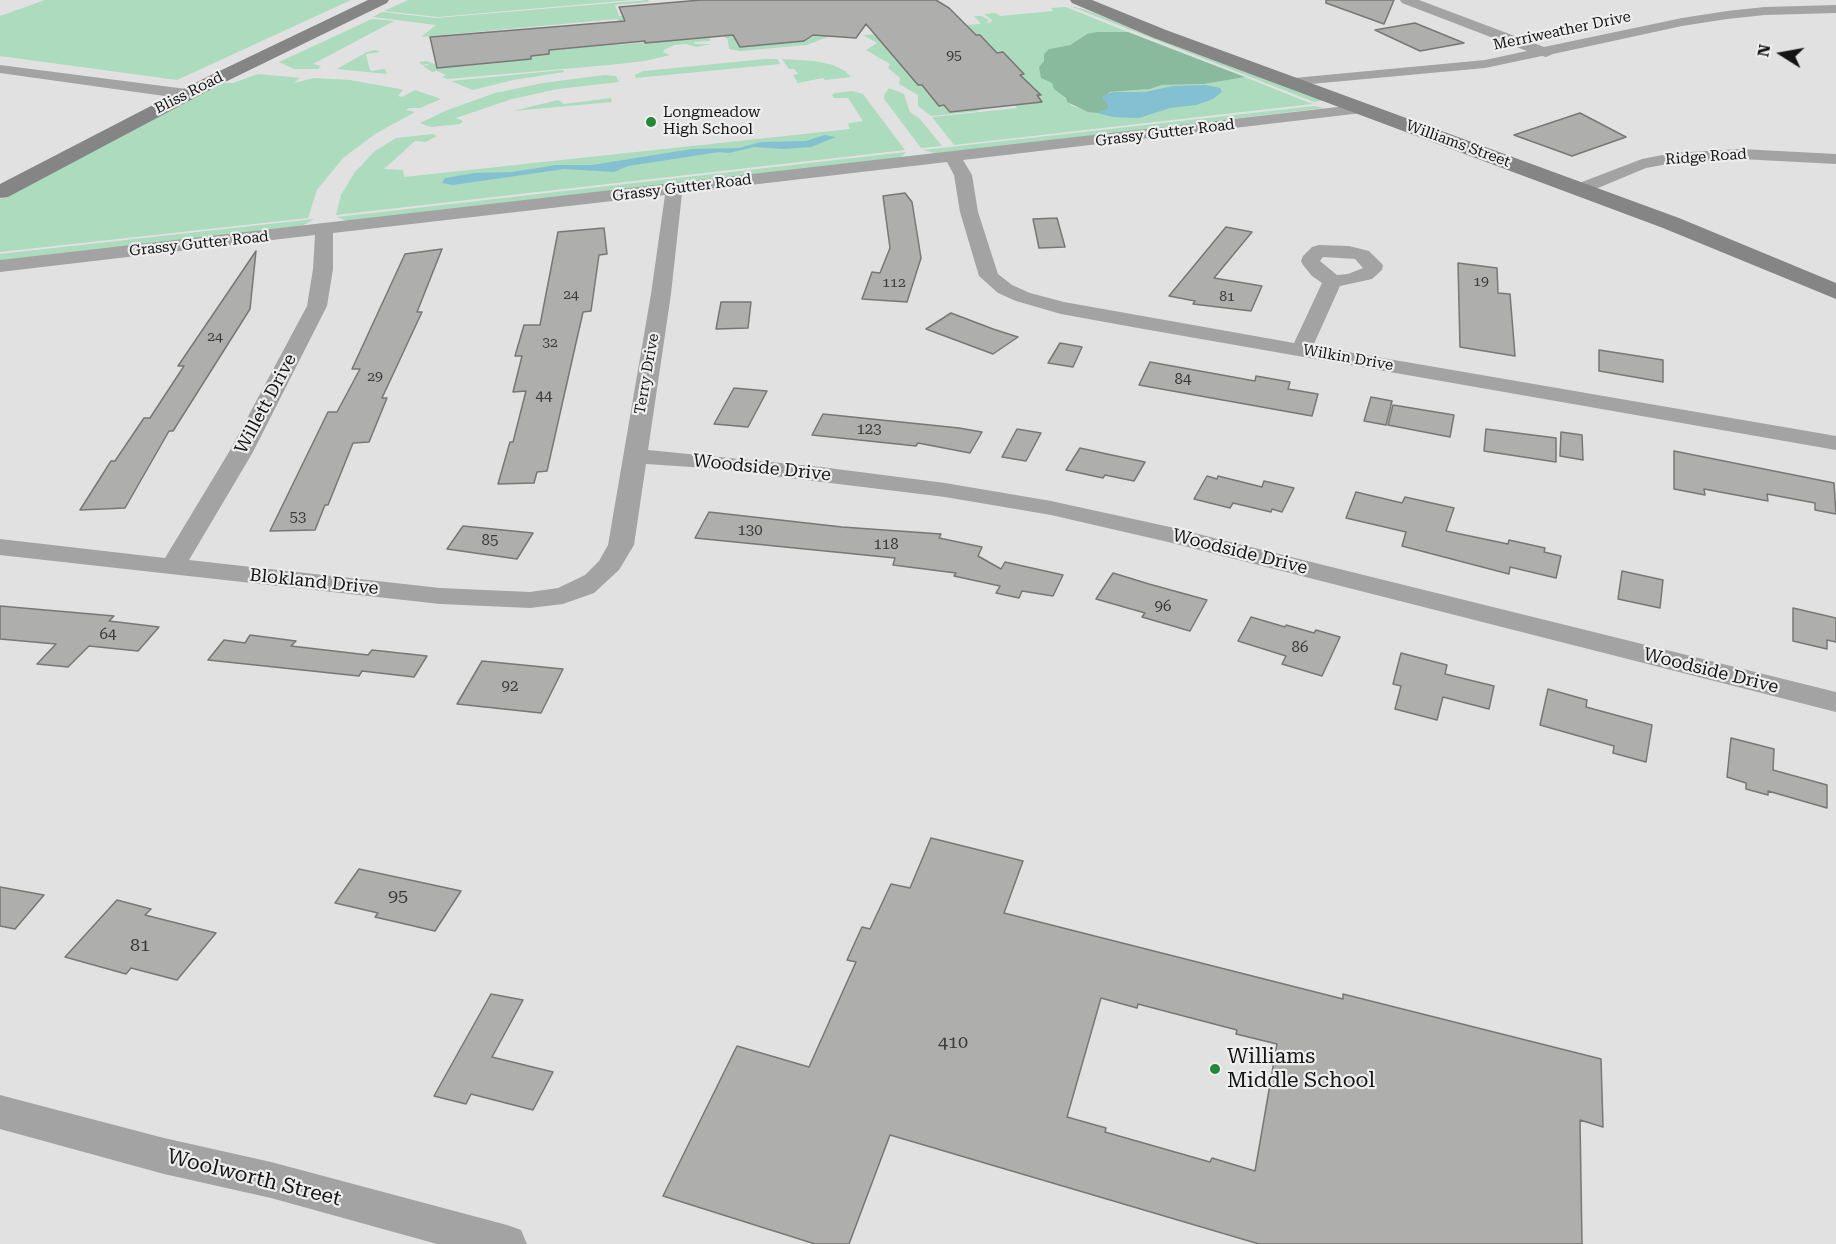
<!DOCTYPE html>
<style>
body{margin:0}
#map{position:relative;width:1836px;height:1244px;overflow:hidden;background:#e1e1e2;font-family:"Roboto Serif",serif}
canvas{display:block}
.north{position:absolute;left:1752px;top:24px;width:60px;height:60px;-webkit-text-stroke:4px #eeeeef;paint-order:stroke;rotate:281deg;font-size:16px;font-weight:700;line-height:24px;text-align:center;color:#141415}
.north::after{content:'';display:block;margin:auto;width:21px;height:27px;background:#141415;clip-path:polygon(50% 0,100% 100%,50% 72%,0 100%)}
</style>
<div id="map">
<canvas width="1836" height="1244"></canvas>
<div class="north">N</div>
</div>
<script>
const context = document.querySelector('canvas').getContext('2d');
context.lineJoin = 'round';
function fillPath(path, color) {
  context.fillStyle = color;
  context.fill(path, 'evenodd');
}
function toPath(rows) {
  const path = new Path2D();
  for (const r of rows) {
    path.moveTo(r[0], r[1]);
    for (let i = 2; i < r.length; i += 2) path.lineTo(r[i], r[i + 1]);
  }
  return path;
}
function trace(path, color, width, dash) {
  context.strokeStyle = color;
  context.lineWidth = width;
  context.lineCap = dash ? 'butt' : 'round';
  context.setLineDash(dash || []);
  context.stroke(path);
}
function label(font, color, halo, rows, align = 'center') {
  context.font = font + ' "Roboto Serif",serif';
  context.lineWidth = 4.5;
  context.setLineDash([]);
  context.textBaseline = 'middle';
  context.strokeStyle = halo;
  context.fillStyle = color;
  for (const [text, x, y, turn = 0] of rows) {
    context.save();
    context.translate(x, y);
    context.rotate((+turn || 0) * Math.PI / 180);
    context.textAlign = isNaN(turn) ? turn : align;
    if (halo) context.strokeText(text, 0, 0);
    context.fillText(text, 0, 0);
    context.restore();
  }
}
fillPath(toPath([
 [45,0,351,0,177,80,0,56,0,16],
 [408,0,632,0,438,17,384,11],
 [648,0,649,2,615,5,619,16,626,16,629,22,619,23,617,19,421,37,436,25,373,17,382,12,436,18],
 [1070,6,1083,9,1324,100,1314,102],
 [1066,7,1128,32,1087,34,1070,45,1049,49,1052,83,1072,106,1097,113,1102,96,1110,92,1149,89,1162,85,1204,84,1245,77,1312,104,954,145,932,117,1017,108,1015,105,1042,101,1037,95,1040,94,1016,75,1024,74,994,53,980,35,976,35,966,25,981,24,974,16,981,16,989,20,986,23,991,22,992,20,984,14,996,13,1000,16,1053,11,1051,8],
 [372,19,394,21,313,64,321,66,318,69,294,69,279,62],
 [819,32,833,35,807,45,740,51,729,49,728,40,722,34,731,33,740,47,804,41],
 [882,34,899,63,918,85,926,84,939,106,944,105,950,112,977,109,979,111,931,116,918,106,918,95,899,84,900,78,888,68,890,64,866,50,877,43,863,35],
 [710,35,710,41,694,42,695,44,711,44,696,47,687,44,674,45,664,50,663,52,670,55,645,61,609,65,447,79,442,77,446,75,437,71,432,72,423,66,429,65,428,64,422,65,419,62,426,61,438,65,439,68,531,59,531,56,549,54,549,50,704,38],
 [375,50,380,52,366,54,369,67,371,71,385,69,387,74,337,69,367,52],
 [765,59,777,59,780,64,636,78,635,75,644,71],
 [782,59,815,61,833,65,845,71,851,77,825,80,823,78,798,83,793,75,798,74,794,69,789,69],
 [563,70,564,72,513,80,473,90,451,81],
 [258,74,300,78,294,83,314,78,350,80,400,89,403,90,398,96,402,97,415,90,441,99,420,108,409,108,406,110,415,112,375,134,343,158,317,190,308,218,0,252,0,199,220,83,233,83],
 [605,75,616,76,619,82,558,89,512,99,456,118,463,121,460,124,431,127,420,123,445,111,495,93,543,83],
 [889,88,904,94,910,112,920,119,942,146,921,148,884,99,884,95],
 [852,91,863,94,905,150,336,215,341,195,355,172,375,151,396,138,433,134,437,136,426,142,415,141,384,169,403,170,404,177,850,129,848,124,850,123,863,121,848,98,834,98,832,95,835,93],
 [611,98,612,102,513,111,558,100,564,104],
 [1314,106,1324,108,938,154,923,150],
 [906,152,900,158,347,221,337,217],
 [314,219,302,226,0,262,0,254]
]), '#acdbbd');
fillPath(toPath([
 [1097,32,1128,32,1245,77,1204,84,1162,85,1150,89,1110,92,1103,98,1107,102,1109,108,1106,110,1097,113,1088,112,1067,102,1066,98,1054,89,1052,83,1041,78,1039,67,1044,61,1044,54,1049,49,1070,45,1087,34]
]), '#8aba9d');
fillPath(toPath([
 [1205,85,1220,88,1222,92,1213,99,1196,105,1170,108,1139,118,1113,117,1097,113,1109,108,1102,96,1114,92,1145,92,1173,86],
 [825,135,836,137,811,147,783,149,754,147,729,153,719,152,628,166,614,172,564,169,453,185,442,183,445,178,475,173,513,172,556,165,592,165,692,149,739,148,761,142,806,141]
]), '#83c0d1');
const building = toPath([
 [701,0,936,0,949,8,976,35,980,35,997,53,1003,52,1024,74,1020,75,1041,95,1037,95,1042,102,950,112,944,105,939,106,922,85,918,85,866,24,856,38,813,35,804,41,740,47,733,35,645,43,645,41,549,50,549,54,531,56,531,59,437,68,430,37,625,21,619,7,701,0],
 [1326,0,1394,0,1384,24,1326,3,1326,0],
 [1415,23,1464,43,1420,51,1375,30,1415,23],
 [1580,113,1626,137,1572,156,1514,135,1580,113],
 [905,193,912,202,921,258,907,302,862,299,872,272,880,273,890,248,883,196,905,193],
 [1057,218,1065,247,1039,248,1033,219,1057,218],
 [1226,227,1252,232,1214,278,1262,286,1251,311,1193,304,1195,301,1169,296,1226,227],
 [604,228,607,254,599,255,591,311,583,312,547,471,537,472,534,483,498,484,510,442,513,442,526,391,513,392,522,356,515,356,524,325,540,325,558,232,604,228],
 [442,249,417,312,422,312,382,398,387,398,369,442,353,443,328,505,325,505,315,530,270,531,328,412,337,412,360,369,352,369,405,254,442,249],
 [256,251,250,309,173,431,169,431,125,508,80,510,111,461,115,461,144,418,150,418,184,366,178,366,256,251],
 [1458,263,1497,268,1498,293,1510,294,1515,356,1460,347,1458,263],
 [721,302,751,302,748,328,716,329,721,302],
 [951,313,993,329,1018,337,993,354,926,329,951,313],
 [1060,343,1082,347,1073,367,1048,363,1060,343],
 [1599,350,1663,360,1663,382,1599,371,1599,350],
 [1150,362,1255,381,1256,376,1290,382,1288,389,1318,394,1312,416,1139,385,1150,362],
 [734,388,767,391,748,427,714,424,734,388],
 [1371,397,1392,401,1386,425,1364,421,1371,397],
 [1393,405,1454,415,1450,437,1388,425,1393,405],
 [823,414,959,428,982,432,970,453,918,443,916,446,812,435,823,414],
 [1017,429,1041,433,1026,461,1002,457,1017,429],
 [1486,429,1556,438,1556,462,1484,451,1486,429],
 [1561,432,1582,435,1583,460,1560,456,1561,432],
 [1080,448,1107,454,1145,462,1134,481,1105,475,1103,478,1066,470,1080,448],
 [1674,451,1834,483,1836,514,1815,510,1815,503,1767,494,1768,501,1704,489,1705,495,1674,489,1674,451],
 [1207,476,1217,479,1218,476,1262,487,1264,481,1294,488,1282,512,1272,509,1271,512,1233,503,1230,508,1194,499,1207,476],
 [1356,492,1402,503,1405,497,1454,508,1446,531,1508,544,1509,540,1545,548,1544,552,1561,556,1556,578,1510,567,1509,574,1402,546,1406,532,1346,518,1356,492],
 [709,512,842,527,941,534,939,538,982,547,978,556,1001,569,1005,562,1063,575,1053,596,1022,591,1019,598,996,593,1000,586,954,576,956,573,893,565,895,558,695,538,709,512],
 [463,526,533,533,517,559,447,549,463,526],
 [1622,571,1663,580,1660,608,1618,599,1622,571],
 [1113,573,1149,584,1207,600,1190,631,1142,617,1145,613,1096,599,1113,573],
 [0,606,114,616,109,621,159,627,138,651,89,646,68,667,37,664,56,644,0,639,0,606],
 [1793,608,1836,618,1836,642,1827,640,1827,649,1793,641,1793,608],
 [1251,617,1285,627,1286,625,1314,633,1316,630,1340,637,1322,676,1282,664,1286,656,1238,641,1251,617],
 [250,635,296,641,291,646,368,655,372,650,427,656,414,677,362,671,359,676,208,660,224,640,245,643,250,635],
 [1401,653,1447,665,1445,674,1494,686,1489,709,1443,697,1437,720,1395,709,1401,686,1393,684,1401,653],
 [482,661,563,669,541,713,457,704,482,661],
 [1548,689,1587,700,1586,707,1652,725,1646,762,1613,753,1614,746,1540,725,1548,689],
 [1731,738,1774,749,1773,770,1827,785,1827,808,1768,791,1768,795,1746,789,1746,783,1727,777,1731,738],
 [931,838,1023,861,1004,913,1343,999,1343,994,1601,1059,1603,1127,1580,1120,1582,1244,1259,1244,890,1135,849,1244,815,1244,663,1196,737,1046,809,1067,856,962,847,960,862,927,870,929,891,884,910,888,931,838],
 [1101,998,1137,1008,1138,1004,1237,1030,1236,1034,1277,1044,1255,1171,1212,1158,1210,1162,1105,1132,1106,1128,1067,1117,1101,998],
 [359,869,461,891,435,931,375,917,378,913,335,903,359,869],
 [0,887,44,895,15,929,0,926,0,887],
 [117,900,151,909,145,915,216,933,177,980,131,968,126,974,65,957,117,900],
 [491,994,523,1000,492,1057,553,1072,533,1110,471,1094,466,1104,434,1096,491,994]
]);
fillPath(building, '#aeaead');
trace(building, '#787776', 1.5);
fillPath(toPath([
 [1400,0,1419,0,1544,47,1682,18,1727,11,1765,7,1836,5,1836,13,1765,15,1727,19,1682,26,1553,54,1546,57,1542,56,1485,68,1289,86,1286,83,1289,80,1294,78,1485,60,1527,51,1402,3,1400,0],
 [0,65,186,89,194,94,186,99,0,73,0,65],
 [1364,104,1370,106,1372,109,1370,112,963,160,972,175,978,212,998,274,1012,285,1030,293,1064,302,1294,343,1322,283,1312,276,1303,265,1301,261,1303,256,1312,247,1319,245,1349,246,1369,251,1383,265,1382,270,1372,279,1340,286,1313,346,1836,436,1836,450,1138,328,1061,314,1016,301,998,293,979,276,960,212,954,175,947,162,682,193,671,294,648,450,821,467,945,483,1051,501,1170,527,1836,692,1836,712,1168,542,1051,515,945,497,707,468,646,464,634,545,619,570,594,593,563,604,530,608,440,604,0,555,0,539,165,558,229,452,307,306,313,269,315,235,0,272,0,260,1364,104],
 [665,195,651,294,608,545,599,561,585,575,558,588,530,592,440,588,189,560,253,452,327,306,333,269,333,233,665,195],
 [1323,257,1355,259,1363,268,1348,274,1337,275,1320,261,1323,257],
 [1741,149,1836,154,1836,164,1741,159,1673,163,1646,168,1586,193,1574,193,1571,189,1574,185,1642,159,1673,153,1741,149],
 [0,1095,164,1138,271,1162,507,1225,521,1230,527,1244,437,1244,271,1198,164,1174,0,1129,0,1095]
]), '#a3a3a3');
fillPath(toPath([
 [368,0,389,0,387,3,219,85,8,197,0,198,0,184,207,77,368,0],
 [1070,0,1092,0,1166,30,1679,218,1836,283,1836,299,1663,228,1154,38,1072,3,1070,0]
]), '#868585');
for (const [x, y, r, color] of [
 [651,122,6,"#26873a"],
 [1215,1069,6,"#26873a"]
]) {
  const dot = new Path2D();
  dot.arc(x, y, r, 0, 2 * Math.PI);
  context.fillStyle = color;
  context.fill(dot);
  trace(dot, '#eeeeef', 2);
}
label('14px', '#3a3a3b', null, [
 ["95",954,56],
 ["19",1481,282],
 ["112",894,283],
 ["24",571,295],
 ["81",1227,297],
 ["24",215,337],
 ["32",550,343],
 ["29",375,377]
]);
label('15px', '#141415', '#eeeeef', [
 ["Merriweather Drive",1562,31,-12],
 ["Bliss Road",189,93,-27],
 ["Grassy Gutter Road",1165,133,-7],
 ["Williams Street",1458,144,20],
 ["Ridge Road",1706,157,-4],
 ["Grassy Gutter Road",682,188,-7],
 ["Grassy Gutter Road",199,244,-6],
 ["Wilkin Drive",1348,358,10],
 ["Terry Drive",647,374,-80]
]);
label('15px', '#141415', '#eeeeef', [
 ["Longmeadow",663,113],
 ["High School",663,130]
], 'left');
label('15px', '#3a3a3b', null, [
 ["84",1183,380],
 ["44",544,397],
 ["123",869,430],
 ["53",298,518],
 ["130",750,531],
 ["85",490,541],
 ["118",886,545],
 ["96",1163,607],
 ["64",108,635],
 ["86",1300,648],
 ["92",510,687]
]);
label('18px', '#141415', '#eeeeef', [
 ["Willett Drive",266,404,-62],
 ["Woodside Drive",762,468,6],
 ["Woodside Drive",1240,552,14],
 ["Blokland Drive",314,582,6],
 ["Woodside Drive",1711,671,14]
]);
label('18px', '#3a3a3b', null, [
 ["95",398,897],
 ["81",140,946],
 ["410",953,1043]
]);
label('21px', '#141415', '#eeeeef', [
 ["Williams",1227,1057],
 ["Middle School",1227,1081]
], 'left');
label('21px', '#141415', '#eeeeef', [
 ["Woolworth Street",254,1178,14]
]);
</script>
